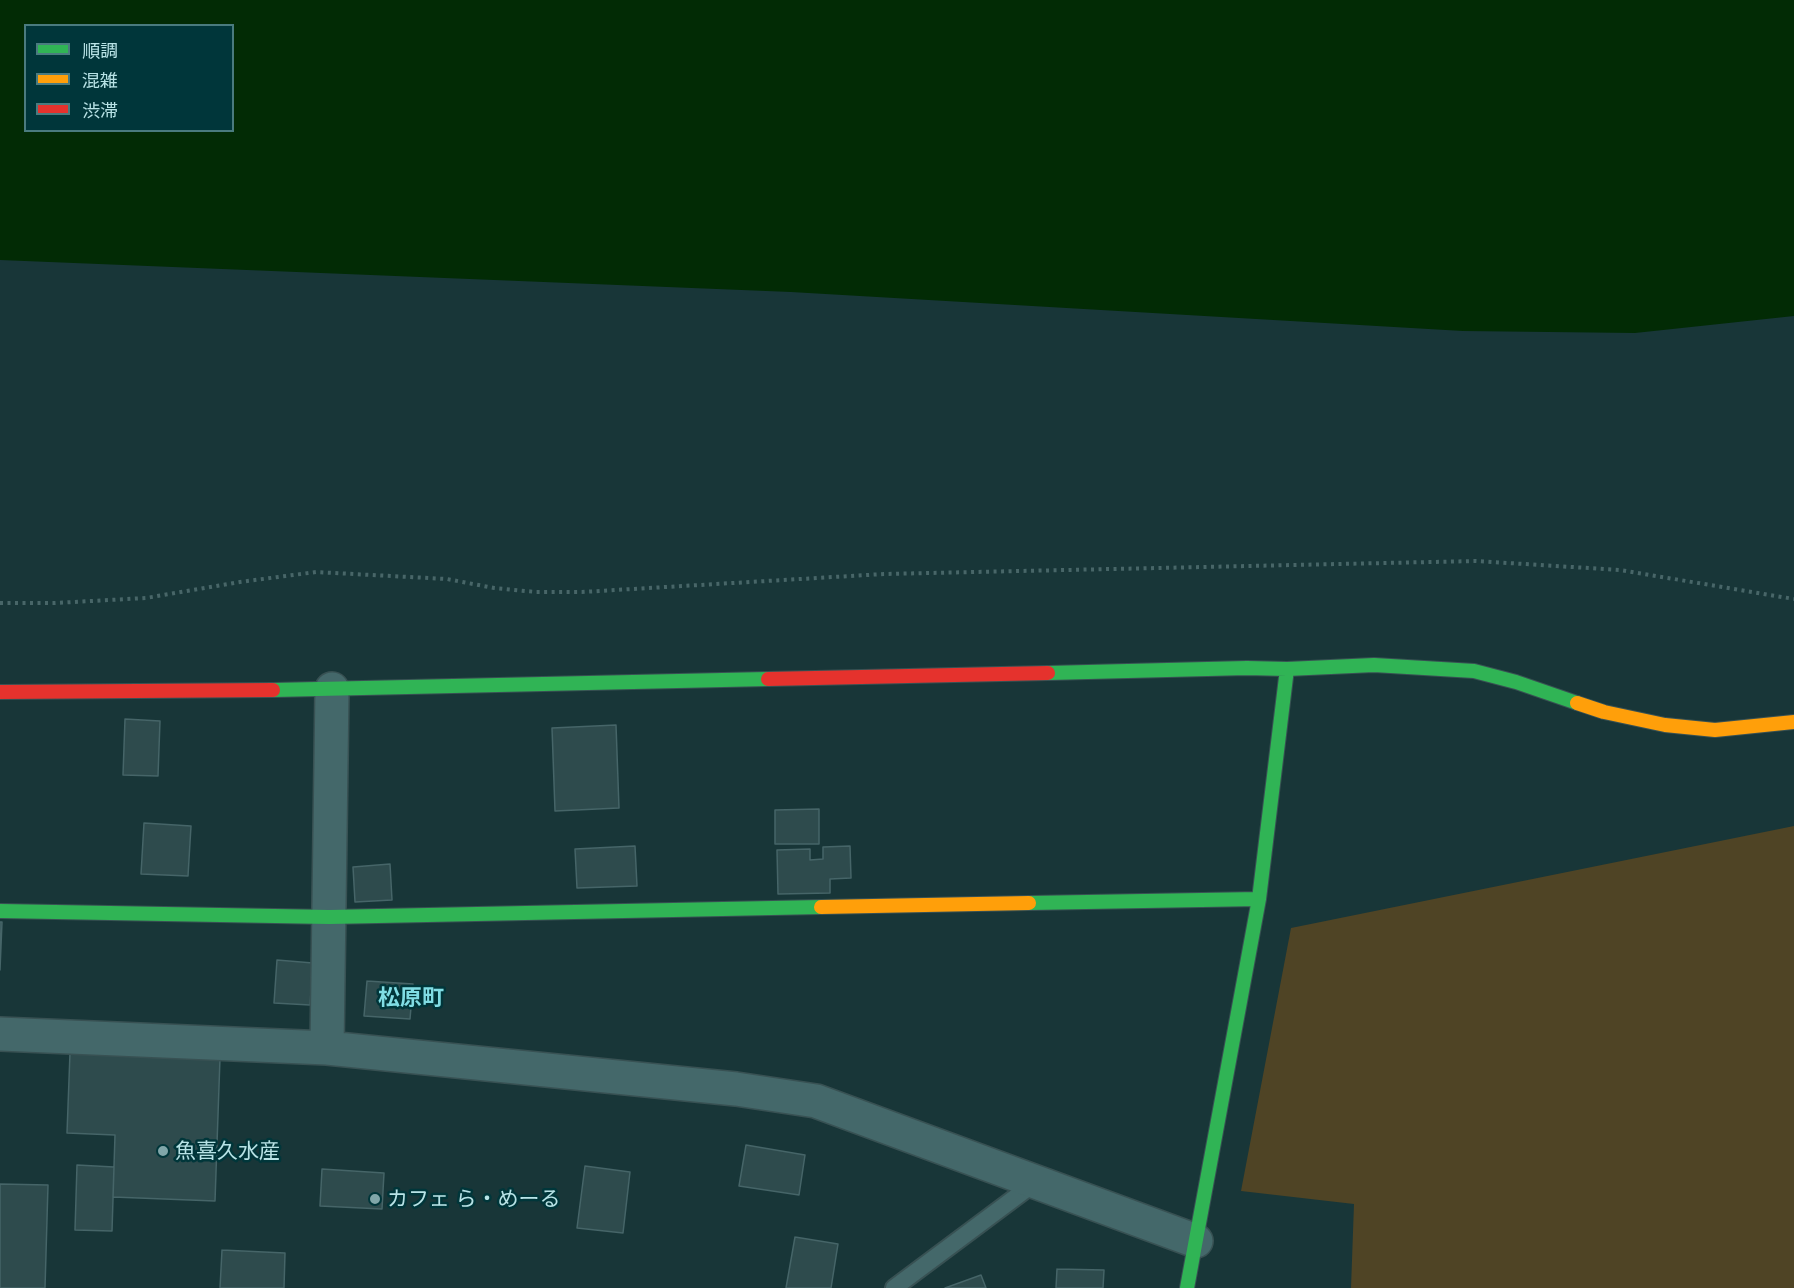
<!DOCTYPE html>
<meta charset="utf-8">
<style>
body{margin:0}
#map{position:relative;width:1794px;height:1288px;overflow:hidden;background:#183638;font-family:Lato,"Noto Sans JP",sans-serif}
canvas{display:block}
.legend{position:absolute;left:24px;top:24px;width:210px;height:108px;box-sizing:border-box;background:#00363a;border:2px solid #4a7b7f;margin:0;padding:8px 10px;list-style:none;font-size:18px;color:#b8e3e6}
.legend li{display:flex;align-items:center;gap:12px;height:30px}
.legend b{width:30px;border:2px solid #4a7b7f}
</style>
<div id="map">
<canvas width="1794" height="1288"></canvas>
<ul class="legend">
<li><b style="height:8px;background:#30b455"></b>順調</li>
<li><b style="height:8px;background:#ff9f0a"></b>混雑</li>
<li><b style="height:8px;background:#e5322d"></b>渋滞</li>
</ul>
</div>
<script>
const context = document.querySelector('canvas').getContext('2d');
context.lineJoin = 'round';
function fillPath(path, color) {
  context.fillStyle = color;
  context.fill(path, 'evenodd');
}
function toPath(rows) {
  const path = new Path2D();
  for (const r of rows) {
    path.moveTo(r[0], r[1]);
    for (let i = 2; i < r.length; i += 2) path.lineTo(r[i], r[i + 1]);
  }
  return path;
}
function trace(path, color, width, dash) {
  context.strokeStyle = color;
  context.lineWidth = width;
  context.lineCap = dash ? 'butt' : 'round';
  context.setLineDash(dash || []);
  context.stroke(path);
}
function label(font, color, halo, rows, align = 'center') {
  context.font = font + ' Lato,"Noto Sans JP",sans-serif';
  context.lineWidth = 5;
  context.setLineDash([]);
  context.textBaseline = 'middle';
  context.strokeStyle = halo;
  context.fillStyle = color;
  for (const [text, x, y, turn = 0] of rows) {
    context.save();
    context.translate(x, y);
    context.rotate((+turn || 0) * Math.PI / 180);
    context.textAlign = isNaN(turn) ? turn : align;
    if (halo) context.strokeText(text, 0, 0);
    context.fillText(text, 0, 0);
    context.restore();
  }
}
fillPath(toPath([
 [1794,826,1794,1288,1351,1288,1354,1204,1241,1191,1291,928]
]), '#4f4425');
fillPath(toPath([
 [0,0,1794,0,1794,316,1635,333,1463,331,791,292,0,260],
 [26,26,232,26,232,130,26,130]
]), '#022b05');
const building = toPath([
 [125,719,160,721,158,776,123,775,125,719],
 [616,725,619,808,555,811,552,728,616,725],
 [819,809,819,844,775,844,775,810,819,809],
 [144,823,191,826,188,876,141,874,144,823],
 [635,846,637,886,577,888,575,849,635,846],
 [850,846,851,878,830,879,830,893,778,894,777,850,810,849,810,860,823,859,823,847,850,846],
 [390,864,392,900,355,902,353,867,390,864],
 [0,922,2,922,0,970,0,922],
 [277,960,313,963,310,1005,274,1003,277,960],
 [367,981,413,984,410,1019,364,1016,367,981],
 [70,1053,220,1058,215,1201,113,1197,115,1135,67,1133,70,1053],
 [746,1145,805,1155,799,1195,739,1186,746,1145],
 [77,1165,114,1167,112,1231,75,1230,77,1165],
 [585,1166,630,1172,623,1233,577,1228,585,1166],
 [322,1169,384,1173,382,1209,320,1206,322,1169],
 [0,1184,48,1185,45,1288,0,1288,0,1184],
 [795,1237,838,1244,831,1288,786,1288,795,1237],
 [222,1250,285,1253,284,1288,220,1288,222,1250],
 [1057,1269,1104,1270,1103,1288,1056,1288,1057,1269],
 [981,1275,986,1288,945,1288,981,1275]
]);
fillPath(building, '#2e4b4d');
trace(building, '#466568', 1.5);
const lane = toPath([
 [894,1288,1036,1182]
]);
const street = toPath([
 [0,1034,327,1048,736,1089,816,1101,1196,1241],
 [327,1048,332,689]
]);
const fast = toPath([
 [1048,673,1247,668,1287,669,1374,665,1474,671,1516,682,1577,703],
 [273,690,768,679],
 [1029,903,1259,899],
 [0,911,329,917,821,907],
 [1187,1288,1259,899,1287,669]
]);
const slow = toPath([
 [1577,703,1604,712,1665,725,1715,730,1794,722],
 [821,907,1029,903]
]);
const jam = toPath([
 [768,679,1048,673],
 [0,692,273,690]
]);
trace(lane, '#385153', 20);
trace(street, '#385153', 36);
trace(fast, '#385153', 16);
trace(slow, '#385153', 16);
trace(jam, '#385153', 16);
trace(toPath([
 [0,603,55,603,146,598,240,582,316,572,447,579,494,588,536,592,582,592,884,574,1476,561,1620,570,1794,599]
]), '#486668', 4, [3, 4.5]);
trace(lane, '#44686a', 16);
trace(street, '#44686a', 33);
trace(fast, '#30b455', 14);
trace(slow, '#ff9f0a', 14);
trace(jam, '#e5322d', 14);
for (const [x, y, r, color] of [
 [163,1151,6,"#80a6a9"],
 [375,1199,6,"#80a6a9"]
]) {
  const dot = new Path2D();
  dot.arc(x, y, r, 0, 2 * Math.PI);
  context.fillStyle = color;
  context.fill(dot);
  trace(dot, '#00363a', 2);
}
label('21px', '#b8e3e6', '#00363a', [
 ["魚喜久水産",175,1151],
 ["カフェ ら・めーる",387,1199]
], 'left');
label('bold 22px', '#80dde4', '#00363a', [
 ["松原町",411,998]
]);
</script>
